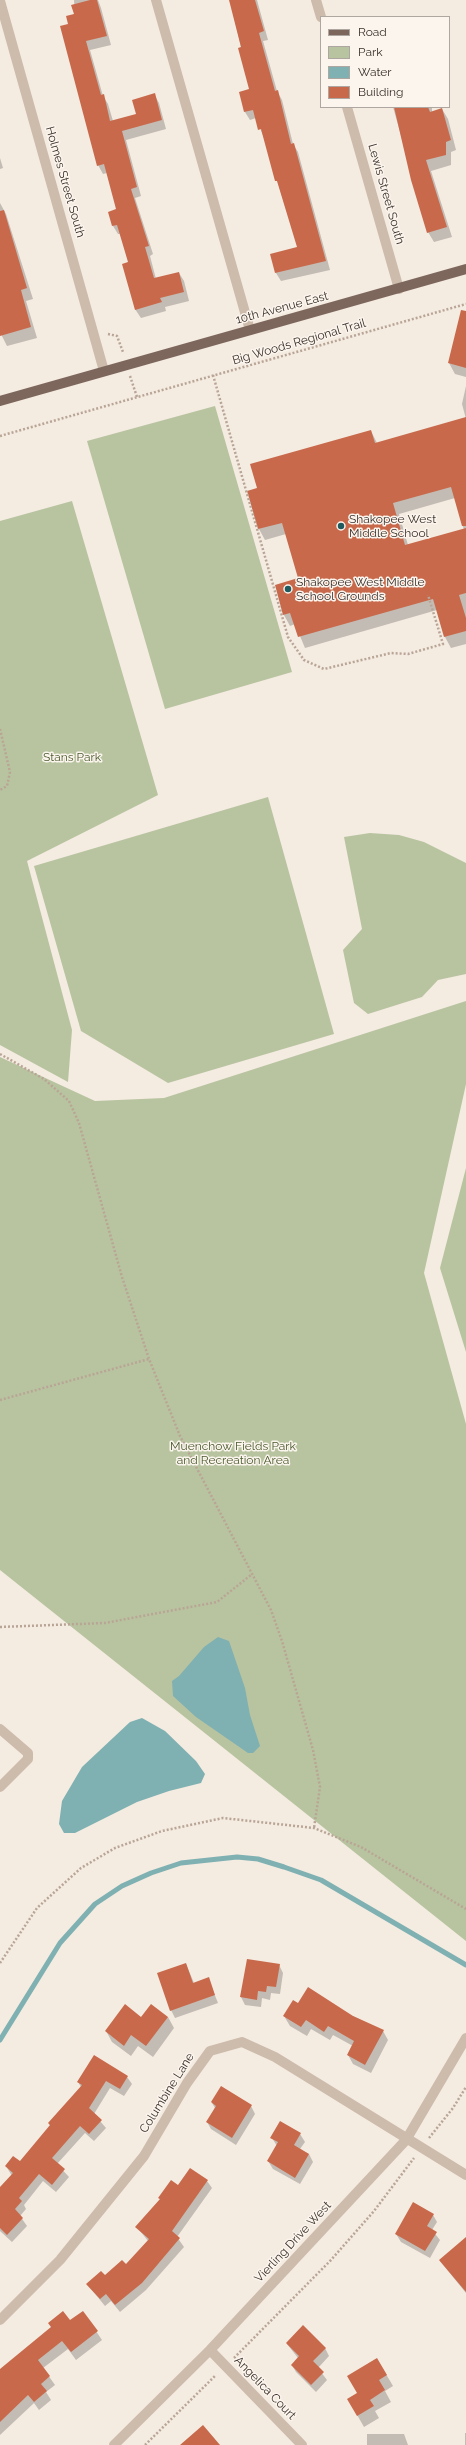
<!DOCTYPE html>
<style>
body{margin:0}
#map{position:relative;width:466px;height:2445px;overflow:hidden;background:#f4ebe1;font-family:Raleway,sans-serif}
canvas{display:block}
.legend{position:absolute;left:320px;top:16px;width:130px;height:92px;box-sizing:border-box;background:#fbf5ee;border:1px solid #aea6a0;margin:0;padding:5px 7px;list-style:none;font-size:12px;color:#3b302b}
.legend li{display:flex;align-items:center;gap:8px;height:20px}
.legend b{width:20px;border:1px solid #aea6a0}
</style>
<div id="map">
<canvas width="466" height="2445"></canvas>
<ul class="legend">
<li><b style="height:5px;background:#7d675c"></b>Road</li>
<li><b style="height:11px;background:#b8c4a0"></b>Park</li>
<li><b style="height:11px;background:#7fb0b2"></b>Water</li>
<li><b style="height:11px;background:#c8694b"></b>Building</li>
</ul>
</div>
<script>
const context = document.querySelector('canvas').getContext('2d');
context.lineJoin = 'round';
function fillPath(path, color) {
  context.fillStyle = color;
  context.fill(path, 'evenodd');
}
function toPath(rows) {
  const path = new Path2D();
  for (const r of rows) {
    path.moveTo(r[0], r[1]);
    for (let i = 2; i < r.length; i += 2) path.lineTo(r[i], r[i + 1]);
  }
  return path;
}
function trace(path, color, width, dash) {
  context.strokeStyle = color;
  context.lineWidth = width;
  context.lineCap = dash ? 'butt' : 'round';
  context.setLineDash(dash || []);
  context.stroke(path);
}
function label(font, color, halo, rows, align = 'center') {
  context.font = font + ' Raleway,sans-serif';
  context.lineWidth = 3;
  context.setLineDash([]);
  context.textBaseline = 'middle';
  context.strokeStyle = halo;
  context.fillStyle = color;
  for (const [text, x, y, turn = 0] of rows) {
    context.save();
    context.translate(x, y);
    context.rotate((+turn || 0) * Math.PI / 180);
    context.textAlign = isNaN(turn) ? turn : align;
    if (halo) context.strokeText(text, 0, 0);
    context.fillText(text, 0, 0);
    context.restore();
  }
}
fillPath(toPath([
 [215,406,292,672,165,709,87,441],
 [72,501,158,795,27,861,72,1030,68,1082,0,1045,0,521],
 [268,797,334,1034,168,1083,81,1031,34,866],
 [370,833,399,835,424,842,466,863,466,974,438,980,422,997,368,1014,354,1003,343,950,362,929,344,837],
 [466,1001,466,1084,424,1273,466,1424,466,1941,0,1570,0,1057,95,1101,164,1098],
 [466,1168,466,1352,440,1268]
]), '#b8c4a0');
fillPath(toPath([
 [218,1637,229,1641,245,1688,250,1715,260,1746,253,1753,248,1753,196,1717,173,1696,172,1681,179,1676,204,1647],
 [142,1718,165,1731,196,1761,205,1774,201,1783,169,1791,137,1802,75,1833,64,1833,59,1824,62,1801,82,1767,130,1722]
]), '#7fb0b2');
fillPath(toPath([
 [74,0,98,0,101,8,111,45,90,50,103,96,108,104,113,121,137,115,154,94,159,103,166,129,126,140,141,196,135,198,153,254,150,256,156,279,179,273,184,281,189,301,165,307,166,311,141,318,135,309,130,263,121,234,118,234,113,226,117,210,107,173,103,174,98,165,69,25,75,15],
 [230,0,257,0,268,40,263,41,277,91,282,100,293,144,298,152,330,270,281,281,276,273,271,255,298,248,264,138,256,118,250,120,245,112,251,90],
 [393,107,432,107,432,112,442,109,448,119,456,150,451,152,451,165,431,171,452,237,434,242,428,232],
 [0,158,3,168,0,169],
 [0,203,6,214,33,299,26,301,37,338,7,346,0,332],
 [466,329,466,377,455,374,449,363],
 [466,386,466,644,451,648,445,637,437,610,305,648,295,624,290,626,284,615,299,579,286,534,265,540,259,529,258,489,371,431,377,443,466,419,462,404],
 [455,498,464,530,408,545,399,514],
 [186,1964,194,1983,208,1978,218,2003,175,2018,171,2010],
 [279,1965,283,1973,280,1994,271,1993,270,2000,262,1998,261,2007,245,2005,241,1997],
 [298,2005,353,2016,383,2031,388,2040,371,2073,353,2064,348,2055,353,2046,333,2035,330,2040,311,2029,307,2036,290,2026,284,2016],
 [168,2017,174,2028,153,2057,138,2046,131,2056,112,2042,106,2031,141,2018],
 [127,2077,132,2084,124,2096,110,2088,94,2114,106,2128,94,2141,85,2133,57,2164,69,2177,56,2192,43,2181,24,2205,26,2209,20,2216,27,2226,12,2242,0,2231,0,2189,12,2176,6,2166,20,2163,51,2126,49,2124,81,2087,78,2082],
 [212,2103,251,2106,255,2114,236,2145,211,2129,207,2122,215,2108],
 [300,2134,305,2142,300,2149,309,2154,313,2162,300,2184,273,2169,268,2161,277,2146,272,2138],
 [207,2181,212,2188,177,2237,184,2247,146,2290,120,2312,111,2301,105,2306,87,2284,126,2266,148,2241,137,2227,161,2201,159,2198,179,2186],
 [433,2215,437,2222,432,2230,440,2240,430,2258,401,2242,396,2234],
 [466,2238,466,2293,440,2261],
 [83,2312,102,2340,76,2360,68,2349,43,2368,55,2385,46,2392,51,2400,39,2410,34,2403,0,2435,0,2371],
 [287,2344,325,2348,329,2356,318,2368,327,2380,316,2392,296,2372,292,2365,298,2358],
 [377,2359,393,2386,385,2391,391,2402,375,2411,379,2418,364,2427,348,2399,358,2393],
 [465,2433,466,2433,466,2445,465,2445],
 [367,2434,404,2434,408,2445,367,2445]
]), '#0003');
trace(toPath([
 [0,2040,60,1943,95,1904,122,1886,151,1873,181,1863,237,1857,258,1859,284,1867,321,1880,466,1965]
]), '#7fb0b2', 5);
fillPath(toPath([
 [90,0,97,0,107,36,86,41,101,95,104,94,110,121,136,114,132,100,155,93,162,120,122,131,137,187,131,189,149,246,145,247,154,278,179,272,184,292,160,298,162,302,135,310,122,264,128,262,117,225,112,226,108,212,116,209,104,164,97,166,60,26,68,24,66,16,74,14,71,5],
 [229,0,255,0,264,31,259,33,275,91,278,90,291,144,294,143,326,261,275,273,270,254,297,247,277,181,275,181,261,129,258,130,253,110,244,112,239,92,249,89,238,48,241,47],
 [394,107,428,107,430,112,442,108,451,140,446,142,446,155,426,160,447,227,427,233,411,180],
 [4,210,27,288,21,290,31,327,0,336,0,211],
 [461,310,466,311,466,368,448,363],
 [466,417,466,526,462,526,451,487,393,503,405,545,466,528,466,593,459,595,466,618,466,631,444,637,433,599,298,637,290,613,283,615,275,585,298,578,282,523,258,529,247,491,257,488,250,464,371,430,375,443],
 [247,1959,280,1964,276,1987,267,1986,266,1992,258,1991,257,2000,240,1997],
 [186,1963,193,1983,209,1977,215,1995,170,2011,157,1973],
 [308,1987,353,2016,384,2030,365,2065,347,2055,354,2041,328,2026,324,2032,306,2020,301,2027,283,2016,293,2000,298,2003],
 [125,2004,141,2017,151,2004,168,2017,146,2046,131,2035,124,2046,105,2031],
 [94,2055,128,2076,120,2089,106,2081,89,2108,102,2120,89,2134,80,2126,52,2158,65,2169,52,2185,39,2174,19,2198,22,2201,15,2209,23,2218,7,2235,0,2228,0,2187,13,2173,5,2166,13,2156,20,2161,50,2125,48,2123,82,2085,77,2082],
 [221,2086,252,2105,232,2138,206,2122,216,2106,211,2102],
 [280,2121,301,2133,294,2145,309,2154,295,2178,267,2161,278,2142,270,2138],
 [190,2168,208,2180,172,2231,180,2238,142,2283,115,2305,106,2294,100,2299,86,2284,101,2271,105,2275,122,2260,126,2264,149,2239,135,2227,160,2199,158,2198,171,2180,178,2185],
 [413,2202,434,2214,427,2226,437,2232,425,2251,395,2234],
 [466,2237,466,2292,439,2260],
 [63,2311,70,2320,83,2311,98,2331,71,2352,62,2341,38,2360,50,2376,41,2384,47,2391,34,2402,28,2395,0,2422,0,2369,51,2327,48,2323],
 [303,2325,326,2348,313,2361,324,2372,311,2385,291,2365,299,2356,286,2343],
 [377,2358,387,2375,379,2380,385,2390,370,2400,374,2406,357,2416,347,2399,357,2393,347,2376],
 [203,2425,220,2445,180,2445]
]), '#c8694b');
trace(toPath([
 [108,334,117,336,123,352],
 [213,375,288,637,304,660,324,669,391,653,408,654,443,644,428,595],
 [130,376,137,397],
 [0,436,466,304],
 [0,729,10,772,7,786,0,790],
 [0,1054,44,1079,69,1101,79,1123,122,1277,149,1359,180,1436,271,1610,282,1641,313,1750,320,1787,314,1828],
 [0,1400,149,1359],
 [0,1627,105,1623,217,1602,252,1574],
 [0,1963,37,1908,81,1868,115,1848,162,1831,223,1818,314,1828,361,1847,466,1909],
 [429,2138,453,2108,466,2087],
 [234,2358,331,2260,374,2211,414,2158],
 [145,2445,216,2375]
]), '#b9a596', 2.5, [2, 2]);
trace(toPath([
 [156,0,250,330],
 [316,0,321,17],
 [0,1,104,371],
 [347,107,399,289],
 [0,1729,28,1753,28,1759,0,1787],
 [0,2320,60,2260,144,2156,187,2083,210,2051,242,2042,275,2057,466,2175],
 [210,2350,302,2445],
 [114,2445,210,2350,406,2140,466,2038]
]), '#cdbbac', 10);
trace(toPath([
 [0,401,466,269]
]), '#7d675c', 10);
for (const [x, y, r, color] of [
 [341,526,4,"#1f5a5e"],
 [288,589,4,"#1f5a5e"]
]) {
  const dot = new Path2D();
  dot.arc(x, y, r, 0, 2 * Math.PI);
  context.fillStyle = color;
  context.fill(dot);
  trace(dot, '#fbf5ee', 1.5);
}
label('12px', '#3b302b', '#fbf5ee', [
 ["Holmes Street South",65,182,74],
 ["Lewis Street South",386,194,74],
 ["10th Avenue East",282,308,-15],
 ["Big Woods Regional Trail",299,342,-16],
 ["Columbine Lane",167,2093,-58],
 ["Vierling Drive West",293,2242,-47],
 ["Angelica Court",265,2388,46]
]);
label('12px', '#3b302b', '#fbf5ee', [
 ["Shakopee West",349,519],
 ["Middle School",349,533],
 ["Shakopee West Middle",296,582],
 ["School Grounds",296,596]
], 'left');
label('12px', '#4a5a2e', '#fbf5ee', [
 ["Stans Park",72,757],
 ["Muenchow Fields Park",233,1446],
 ["and Recreation Area",233,1460]
]);
</script>
